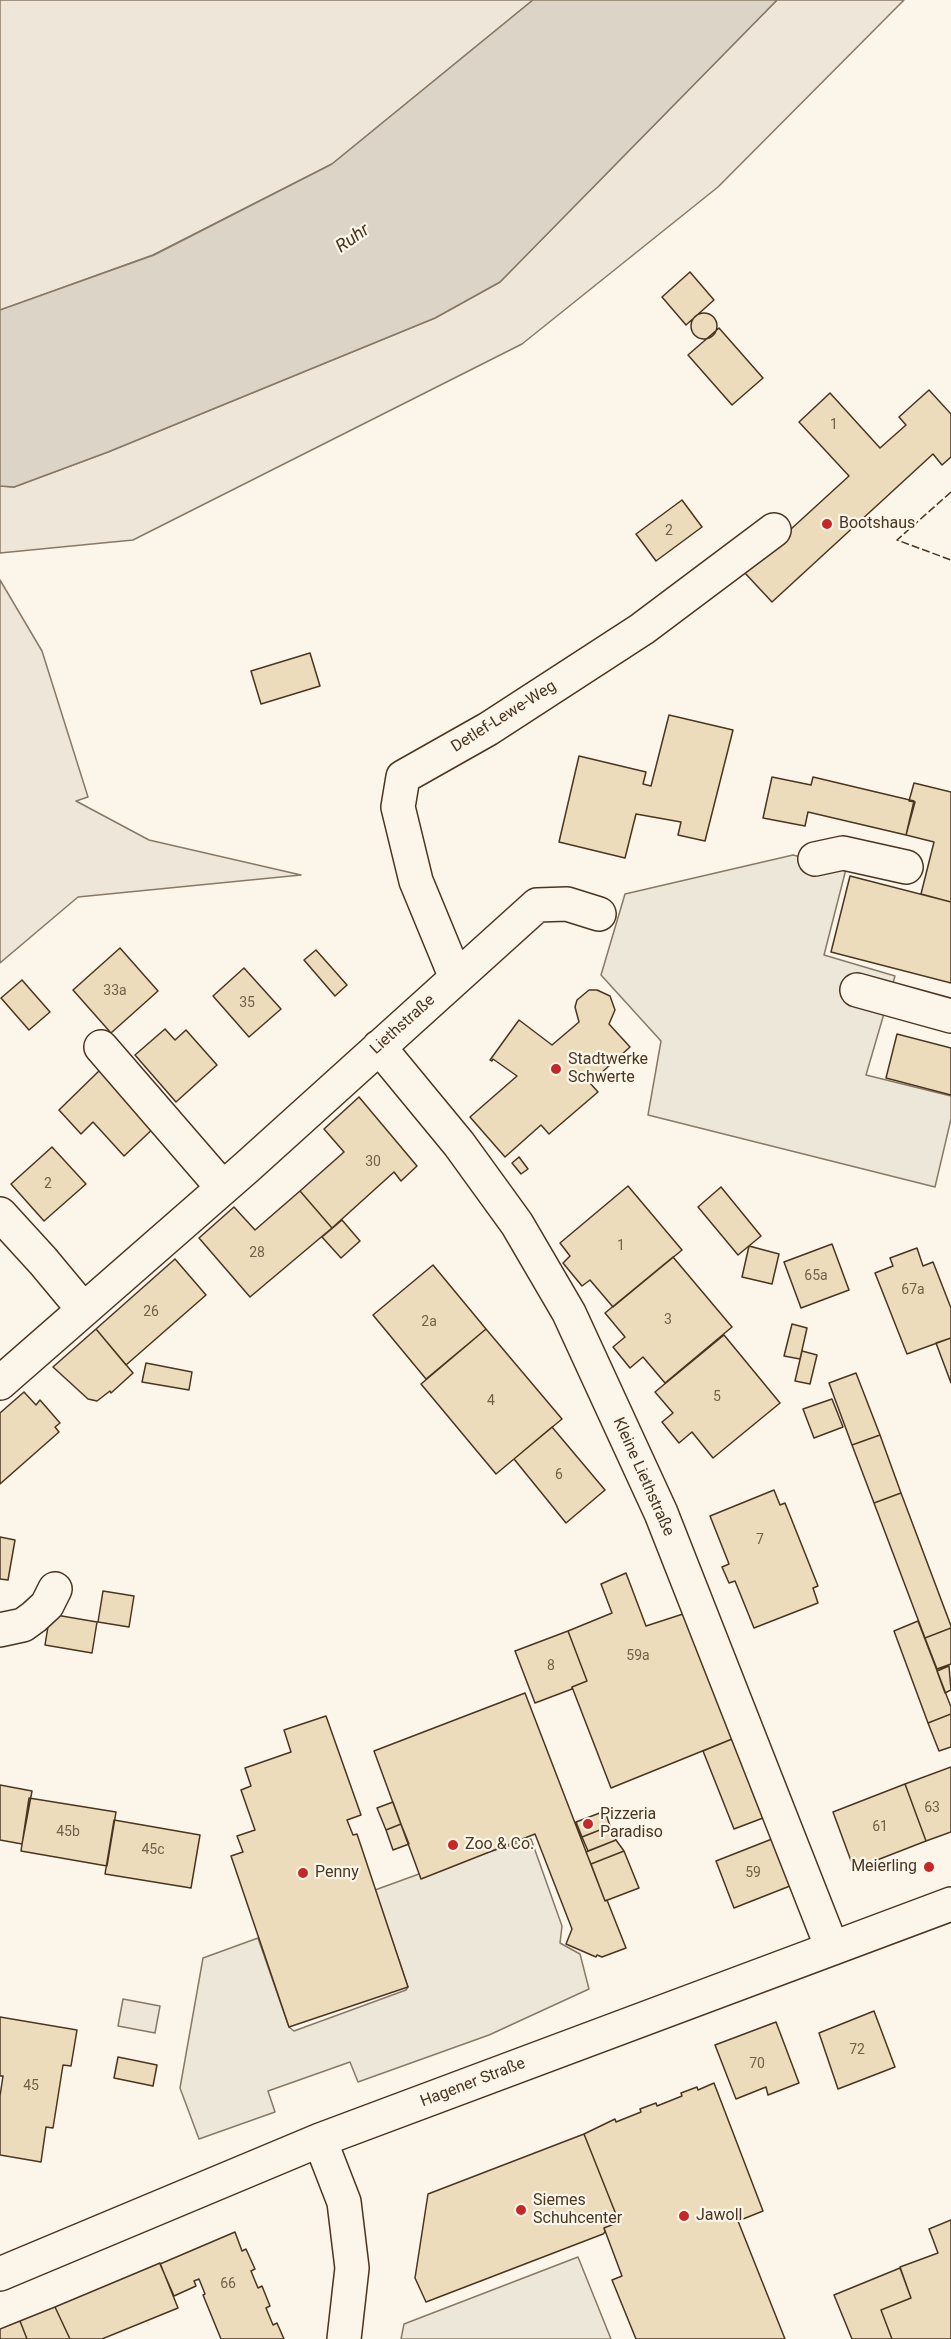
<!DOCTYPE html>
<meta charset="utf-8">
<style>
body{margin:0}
canvas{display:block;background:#fbf6e9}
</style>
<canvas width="951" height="2339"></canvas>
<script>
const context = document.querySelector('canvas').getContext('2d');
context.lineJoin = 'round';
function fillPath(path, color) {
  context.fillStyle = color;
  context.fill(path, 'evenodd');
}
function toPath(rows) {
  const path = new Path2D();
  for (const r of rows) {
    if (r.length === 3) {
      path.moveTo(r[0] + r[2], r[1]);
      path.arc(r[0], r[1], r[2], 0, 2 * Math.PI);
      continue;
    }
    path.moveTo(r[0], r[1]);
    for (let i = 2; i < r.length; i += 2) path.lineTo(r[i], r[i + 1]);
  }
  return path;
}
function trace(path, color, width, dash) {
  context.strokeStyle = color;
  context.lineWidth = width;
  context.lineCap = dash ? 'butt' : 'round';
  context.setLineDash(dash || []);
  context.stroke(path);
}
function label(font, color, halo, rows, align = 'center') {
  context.font = font + ' Roboto,sans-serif';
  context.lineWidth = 4.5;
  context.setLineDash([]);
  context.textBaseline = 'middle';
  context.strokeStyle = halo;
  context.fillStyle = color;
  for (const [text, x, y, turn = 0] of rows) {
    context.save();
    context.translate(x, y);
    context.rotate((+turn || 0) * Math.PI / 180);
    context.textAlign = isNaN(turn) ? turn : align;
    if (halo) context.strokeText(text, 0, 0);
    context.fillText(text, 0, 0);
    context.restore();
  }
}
const green = toPath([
 [0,0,533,0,332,164,153,255,0,310,0,0],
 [777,0,904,0,718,187,522,344,133,540,0,553,0,486,14,487,108,452,435,318,500,282,777,0],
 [0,580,42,651,88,797,76,801,149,840,301,875,78,897,0,963,0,580],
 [123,1999,160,2006,155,2033,118,2026,123,1999]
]);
fillPath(green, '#ede6d9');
trace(green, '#887966', 1.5);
const parking = toPath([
 [793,855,846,869,824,955,895,976,866,1075,951,1096,951,1119,935,1187,648,1115,661,1041,601,975,625,894,793,855],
 [531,1839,562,1926,560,1943,580,1954,589,1989,489,2035,358,2082,350,2062,268,2091,275,2112,199,2139,180,2088,203,1958,258,1938,289,2027,294,2031,406,1990,408,1987,375,1890,430,1870,531,1839],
 [578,2257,611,2339,401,2339,404,2324,578,2257]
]);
fillPath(parking, '#ede7d9');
trace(parking, '#887966', 1.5);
const water = toPath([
 [533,0,777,0,500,282,435,318,108,452,14,487,0,486,0,310,154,255,332,164,533,0]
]);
fillPath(water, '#dcd4c6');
trace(water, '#887966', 1.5);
const building = toPath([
 [690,272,714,300,686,325,662,297,690,272],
 [704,326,13],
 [719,328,763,378,732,405,688,355,719,328],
 [929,390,951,414,951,457,942,465,933,454,772,602,744,572,849,476,799,422,830,393,880,448,906,425,899,417,929,390],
 [682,500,702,527,656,561,636,534,682,500],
 [310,653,320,686,261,704,251,671,310,653],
 [669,715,733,730,705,841,678,835,681,822,636,814,625,858,559,842,579,756,646,772,643,784,651,786,669,715],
 [772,777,811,785,813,777,914,801,906,835,808,812,805,826,763,818,772,777],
 [914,783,951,792,951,902,921,894,934,842,906,835,915,802,909,801,914,783],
 [850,876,951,902,951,983,831,952,850,876],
 [120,948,158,991,111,1033,73,990,120,948],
 [316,950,347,985,335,996,304,960,316,950],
 [244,968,281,1009,249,1037,213,996,244,968],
 [22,980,50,1012,29,1030,1,998,22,980],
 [589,990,597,990,610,996,615,1010,609,1024,630,1047,590,1083,598,1092,549,1134,541,1125,505,1157,470,1117,517,1076,493,1059,492,1061,490,1060,519,1020,552,1045,579,1022,575,1007,577,1000,589,990],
 [165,1029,175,1040,186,1030,217,1065,176,1102,135,1055,165,1029],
 [897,1034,951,1048,951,1095,886,1078,897,1034],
 [102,1068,156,1126,124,1156,93,1122,81,1134,59,1110,102,1068],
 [359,1097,417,1166,401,1181,394,1172,332,1228,300,1191,344,1152,324,1129,359,1097],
 [52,1147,86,1184,44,1221,11,1184,52,1147],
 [519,1157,528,1169,521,1174,512,1163,519,1157],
 [628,1186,682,1250,613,1307,590,1280,582,1286,563,1263,570,1256,560,1243,628,1186],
 [721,1187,761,1236,738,1255,698,1207,721,1187],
 [300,1191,332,1228,250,1297,199,1238,234,1207,255,1230,300,1191],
 [342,1220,360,1241,341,1258,322,1237,342,1220],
 [832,1244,849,1290,801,1308,784,1262,832,1244],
 [749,1246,779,1254,772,1284,742,1277,749,1246],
 [917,1248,923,1266,933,1262,951,1308,951,1338,907,1354,875,1273,893,1266,890,1258,917,1248],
 [673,1257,732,1327,665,1383,643,1357,630,1368,613,1347,625,1337,605,1313,673,1257],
 [175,1259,206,1295,126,1365,96,1329,175,1259],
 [433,1265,486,1329,426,1379,373,1315,433,1265],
 [792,1324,807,1328,800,1359,784,1356,792,1324],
 [96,1329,133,1373,111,1393,110,1391,97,1401,88,1399,53,1367,96,1329],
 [486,1329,562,1419,496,1474,421,1384,486,1329],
 [724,1335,780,1403,713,1458,692,1432,679,1443,662,1422,673,1413,655,1392,724,1335],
 [951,1338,951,1383,936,1343,951,1338],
 [802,1351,817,1355,810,1384,795,1381,802,1351],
 [146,1363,192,1372,189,1390,142,1382,146,1363],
 [856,1373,880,1435,852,1445,829,1383,856,1373],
 [24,1392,36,1405,40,1400,60,1423,55,1427,59,1432,0,1484,0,1413,24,1392],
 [832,1399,843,1427,814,1438,803,1409,832,1399],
 [552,1427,605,1490,566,1523,514,1459,552,1427],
 [880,1435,901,1493,874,1503,852,1445,880,1435],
 [774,1490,780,1505,785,1503,818,1586,813,1588,818,1603,754,1628,735,1581,729,1583,722,1567,729,1564,710,1516,774,1490],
 [901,1493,951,1626,951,1628,925,1638,874,1503,901,1493],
 [0,1537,15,1540,8,1580,0,1579,0,1537],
 [626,1573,646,1626,683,1614,732,1739,611,1788,572,1687,587,1681,568,1631,612,1613,601,1584,626,1573],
 [103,1591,134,1596,129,1627,98,1622,103,1591],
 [50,1614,97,1622,92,1653,45,1645,50,1614],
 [918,1621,951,1707,951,1714,928,1723,894,1631,918,1621],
 [951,1628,951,1664,937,1669,925,1638,951,1628],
 [568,1631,587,1681,572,1687,572,1689,535,1703,515,1651,568,1631],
 [949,1666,951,1690,945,1693,937,1671,949,1666],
 [525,1693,605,1901,607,1900,626,1948,602,1957,597,1955,596,1957,566,1944,572,1929,535,1834,421,1879,374,1751,525,1693],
 [951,1714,951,1747,939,1751,928,1723,951,1714],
 [326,1716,361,1815,347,1820,353,1835,357,1834,408,1987,289,2027,231,1856,243,1852,237,1836,255,1830,241,1790,251,1786,245,1768,291,1752,284,1730,326,1716],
 [732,1739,763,1818,734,1829,703,1751,732,1739],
 [951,1767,951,1832,926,1841,905,1784,951,1767],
 [905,1784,926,1841,854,1869,833,1812,905,1784],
 [0,1785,32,1791,22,1844,0,1840,0,1785],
 [29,1798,116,1812,107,1866,21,1851,29,1798],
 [393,1802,401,1824,386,1830,377,1808,393,1802],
 [605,1811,610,1826,582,1837,576,1822,605,1811],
 [114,1820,200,1835,191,1888,105,1874,114,1820],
 [401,1824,409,1844,393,1850,386,1830,401,1824],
 [610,1826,616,1840,588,1851,582,1837,610,1826],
 [772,1839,790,1886,734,1908,716,1861,772,1839],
 [616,1840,624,1851,591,1864,586,1852,616,1840],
 [624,1851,639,1888,605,1901,591,1864,624,1851],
 [874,2011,895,2067,838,2089,819,2033,874,2011],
 [0,2017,77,2030,71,2066,63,2065,53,2128,46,2127,41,2162,0,2155,0,2096,3,2076,0,2076,0,2017],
 [776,2022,799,2083,768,2095,766,2087,736,2099,715,2045,776,2022],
 [118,2057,157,2065,153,2086,114,2078,118,2057],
 [714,2083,763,2211,738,2221,785,2339,636,2339,612,2280,622,2276,604,2228,619,2222,584,2134,615,2119,616,2122,641,2112,640,2109,656,2103,657,2106,682,2096,681,2093,697,2087,698,2090,714,2083],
 [584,2134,619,2222,604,2228,605,2232,603,2234,426,2302,415,2278,428,2194,584,2134],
 [951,2220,951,2339,892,2339,881,2310,911,2298,900,2267,938,2253,929,2229,951,2220],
 [235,2232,242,2251,246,2249,255,2269,251,2271,258,2288,262,2286,270,2306,266,2308,273,2325,277,2323,284,2339,221,2339,203,2295,205,2294,199,2279,194,2281,196,2286,174,2296,160,2264,235,2232],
 [160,2263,178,2308,102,2339,70,2339,55,2307,160,2263],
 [900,2268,911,2298,881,2310,892,2339,852,2339,834,2295,900,2268],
 [55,2307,70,2339,27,2339,20,2321,55,2307],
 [20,2321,27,2339,0,2339,0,2329,20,2321]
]);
fillPath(building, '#ecdcbc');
trace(building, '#4a3520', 1.5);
const minor = toPath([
 [815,859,843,853,906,867],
 [456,978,416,881,398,807,403,777,488,729,642,629,774,530],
 [857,990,951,1016],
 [101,1047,223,1188],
 [379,1047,459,1144,517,1224,569,1313,661,1513,832,1948],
 [0,1214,43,1261,83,1309],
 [0,1383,247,1167,537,905,567,904,599,914],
 [0,1630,23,1625,34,1617,47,1605,55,1589]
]);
const major = toPath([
 [320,2140,344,2202,352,2268,344,2339],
 [0,2274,320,2140,951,1904]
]);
trace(minor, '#4a3520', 36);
trace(major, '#4a3520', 36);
trace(minor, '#fbf6e9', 33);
trace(major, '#fbf6e9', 33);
trace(toPath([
 [951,492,897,540,951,560]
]), '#4a3520', 1.5, [8, 3]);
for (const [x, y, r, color] of [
 [827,524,6,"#c62828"],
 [556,1069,6,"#c62828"],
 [588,1824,6,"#c62828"],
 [453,1845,6,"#c62828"],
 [929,1867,6,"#c62828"],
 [303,1873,6,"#c62828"],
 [521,2210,6,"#c62828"],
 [684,2216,6,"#c62828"]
]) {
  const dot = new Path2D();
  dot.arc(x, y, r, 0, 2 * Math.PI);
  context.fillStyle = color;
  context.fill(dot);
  trace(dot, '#fbf6e9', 2);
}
label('14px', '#725f47', null, [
 ["1",834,425],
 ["2",669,531],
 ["33a",115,991],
 ["35",247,1003],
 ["30",373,1162],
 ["2",48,1184],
 ["1",621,1246],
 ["28",257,1253],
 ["65a",816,1276],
 ["67a",913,1290],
 ["26",151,1312],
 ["3",668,1320],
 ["2a",429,1322],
 ["5",717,1397],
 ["4",491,1401],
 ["6",559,1475],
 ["7",760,1540],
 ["59a",638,1656],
 ["8",551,1666],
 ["63",932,1808],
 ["61",880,1827],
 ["45b",68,1832],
 ["45c",153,1850],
 ["59",753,1873],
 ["72",857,2050],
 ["70",757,2064],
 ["45",31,2086],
 ["66",228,2284]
]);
label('16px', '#4a3520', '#fbf6e9', [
 ["Bootshaus",839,524],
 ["Stadtwerke",568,1060],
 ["Schwerte",568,1078],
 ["Pizzeria",600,1815],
 ["Paradiso",600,1833],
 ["Zoo & Co.",465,1845],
 ["Meierling",917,1867,"right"],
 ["Penny",315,1873],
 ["Siemes",533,2201],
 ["Schuhcenter",533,2219],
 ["Jawoll",696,2216]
], 'left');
label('16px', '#4a3520', '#fbf6e9', [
 ["Detlef-Lewe-Weg",504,717,-32],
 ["Liethstraße",403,1025,-42],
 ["Kleine Liethstraße",643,1477,66],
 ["Hagener Straße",473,2083,-21]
]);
label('italic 18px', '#4a3520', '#fbf6e9', [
 ["Ruhr",353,239,-35]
]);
</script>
